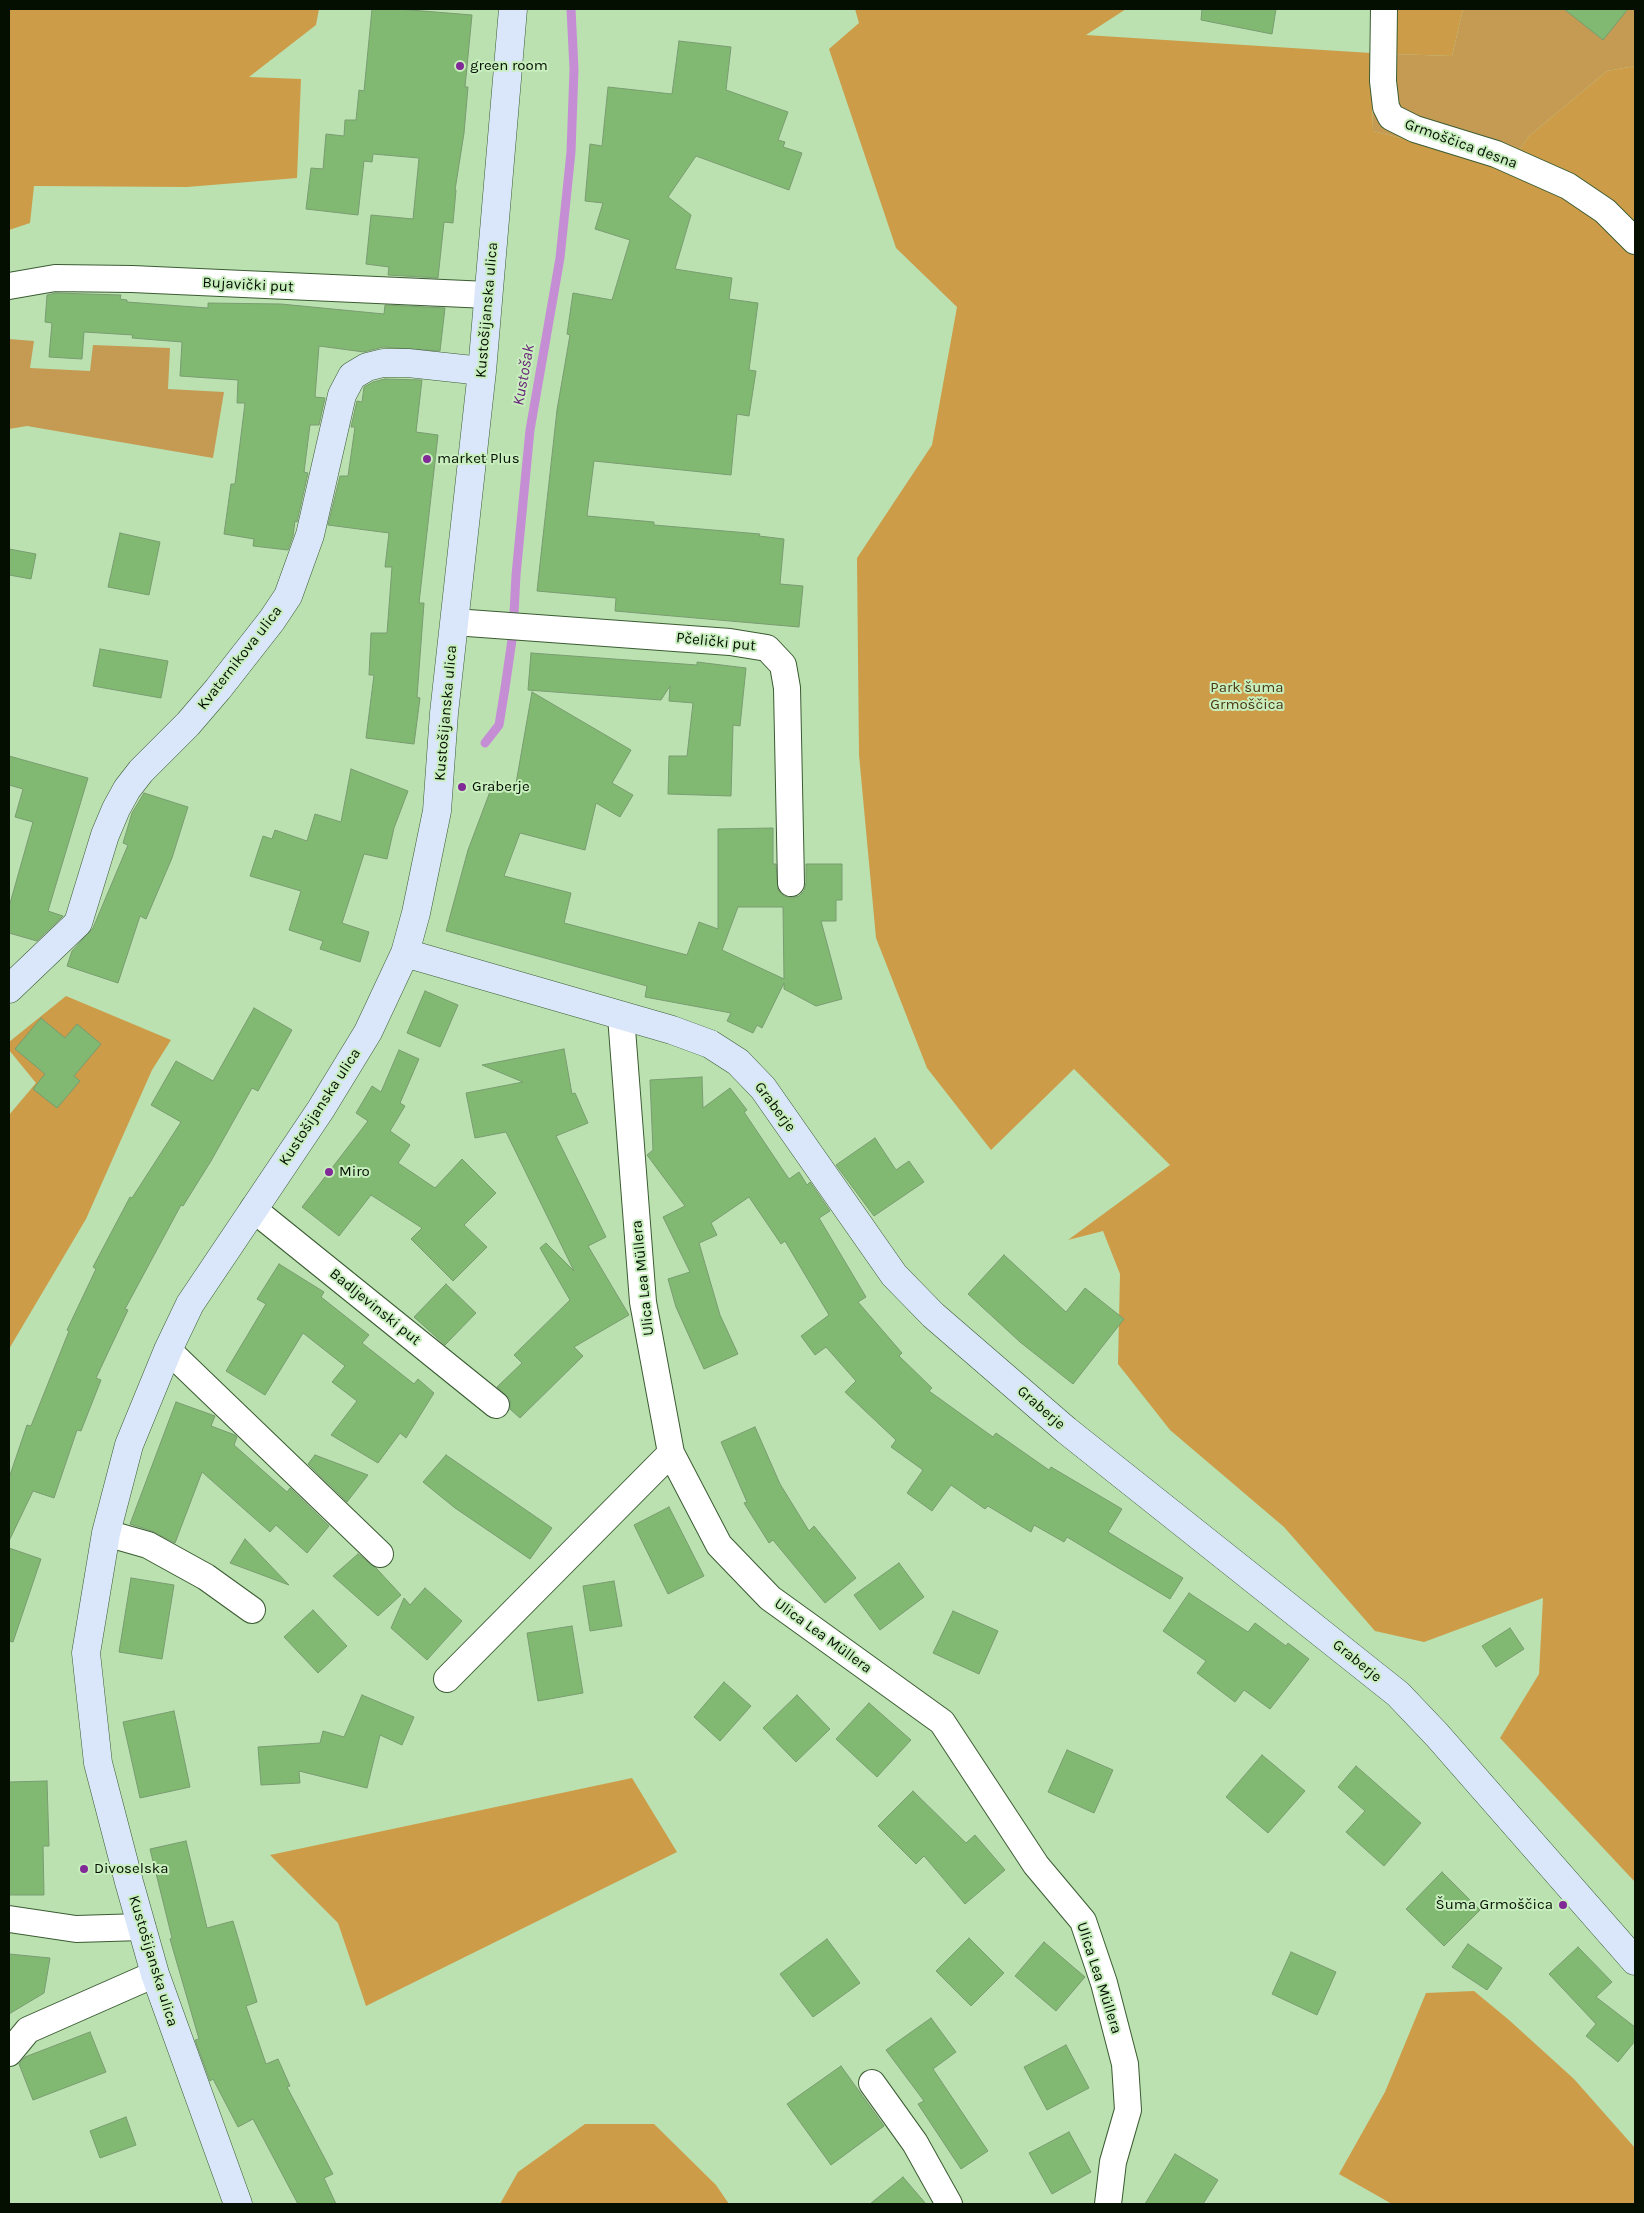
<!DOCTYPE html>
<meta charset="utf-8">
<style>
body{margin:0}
#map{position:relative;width:1644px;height:2213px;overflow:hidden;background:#bbe1b1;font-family:Karla,sans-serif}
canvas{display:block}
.frame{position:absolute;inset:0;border:10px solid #040f02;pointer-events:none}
</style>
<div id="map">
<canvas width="1644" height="2213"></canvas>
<div class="frame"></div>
</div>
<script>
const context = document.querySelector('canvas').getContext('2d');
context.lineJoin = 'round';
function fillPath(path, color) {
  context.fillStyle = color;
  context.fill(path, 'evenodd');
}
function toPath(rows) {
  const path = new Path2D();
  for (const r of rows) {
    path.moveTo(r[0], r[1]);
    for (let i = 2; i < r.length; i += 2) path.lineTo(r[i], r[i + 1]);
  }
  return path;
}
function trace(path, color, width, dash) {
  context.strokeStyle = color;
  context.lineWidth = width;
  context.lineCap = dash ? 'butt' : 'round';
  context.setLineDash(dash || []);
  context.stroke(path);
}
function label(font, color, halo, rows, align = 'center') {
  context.font = font + ' Karla,sans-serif';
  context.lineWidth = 4;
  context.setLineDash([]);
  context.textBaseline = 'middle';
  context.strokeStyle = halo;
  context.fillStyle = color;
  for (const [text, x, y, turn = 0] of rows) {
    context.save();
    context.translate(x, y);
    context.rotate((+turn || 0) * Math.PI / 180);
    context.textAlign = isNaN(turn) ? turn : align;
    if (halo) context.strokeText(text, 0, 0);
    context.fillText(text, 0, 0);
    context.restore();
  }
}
fillPath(toPath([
 [1463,9,1635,9,1635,66,1607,71,1529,136,1505,170,1440,148,1373,131,1373,95,1393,54,1452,56],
 [9,339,34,341,30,368,90,371,93,345,170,348,168,389,224,392,213,458,27,426,9,429]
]), '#c59b54');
fillPath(toPath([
 [9,9,319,9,316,25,249,77,301,79,297,178,187,187,34,186,30,223,9,230],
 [855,9,1126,9,1086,35,1371,53,1373,131,1440,148,1505,170,1529,136,1607,71,1635,66,1635,1882,1500,1738,1539,1674,1543,1598,1424,1642,1375,1631,1284,1527,1170,1430,1118,1364,1120,1274,1103,1231,1068,1240,1170,1165,1074,1069,991,1150,927,1068,876,938,859,755,857,558,932,445,957,307,896,248,829,49,859,23],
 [1395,9,1463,9,1452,56,1393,54],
 [66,996,171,1040,152,1070,86,1219,9,1349,9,1115,36,1083,9,1050,9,1042],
 [632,1778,677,1852,366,2006,338,1923,270,1855],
 [1474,1991,1509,2020,1574,2079,1635,2148,1635,2204,1392,2204,1339,2174,1385,2092,1426,1993],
 [585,2124,654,2124,716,2185,729,2204,500,2204,518,2172]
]), '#cc9c49');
trace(toPath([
 [485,743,499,725,505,688,513,633,516,575,530,430,560,258,571,152,574,69,571,9]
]), '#c58ed4', 9);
const building = toPath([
 [372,9,398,9,472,15,465,87,468,87,464,133,455,190,456,190,453,223,444,222,438,278,388,275,389,267,366,264,371,215,413,219,419,158,373,154,372,162,364,161,358,215,306,209,311,168,323,169,326,134,344,136,345,120,356,120,359,90,364,91,372,9],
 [1202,9,1276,9,1272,34,1201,20,1202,9],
 [1564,9,1628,9,1603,40,1564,9],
 [679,41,731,47,726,90,788,112,778,140,785,142,783,147,802,153,789,190,696,156,668,197,691,215,675,269,732,278,729,299,758,303,749,370,756,371,749,416,737,414,731,475,594,461,587,516,654,522,654,525,760,534,759,536,784,539,780,584,803,586,799,627,615,611,616,598,537,591,557,410,570,335,567,334,573,293,612,300,630,240,595,229,603,203,585,201,590,144,602,146,608,87,672,94,679,41],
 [56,293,121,295,120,299,127,300,127,302,208,308,208,303,281,304,384,314,385,305,445,308,440,351,383,347,364,352,319,346,315,397,325,398,319,425,310,425,304,472,308,473,297,522,295,521,293,536,288,550,253,546,254,539,224,534,231,484,235,484,245,403,237,403,238,380,180,376,182,342,132,338,133,335,84,332,82,359,49,357,52,323,45,322,47,295,56,293],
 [385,379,422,380,416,432,438,435,419,603,424,603,417,697,420,698,414,744,366,738,374,675,369,675,371,633,387,633,392,567,385,567,389,533,328,525,340,476,348,476,355,427,351,427,357,401,362,402,364,387,373,382,385,379],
 [120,533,160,542,149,595,108,587,120,533],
 [9,549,36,554,31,579,9,575,9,549],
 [100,649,168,661,161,698,93,686,100,649],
 [531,653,697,665,697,662,746,668,740,726,733,725,731,796,668,794,669,756,687,756,693,703,669,701,670,686,661,700,528,690,531,653],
 [532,692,631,750,612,783,633,795,620,817,596,803,585,850,520,833,504,876,571,893,564,923,687,955,699,922,718,929,718,829,773,828,773,864,776,864,778,890,784,896,792,898,799,896,804,891,806,883,806,864,842,864,842,900,836,900,836,921,821,921,842,999,816,1006,784,989,784,983,762,1028,757,1025,753,1033,727,1021,731,1013,645,997,647,986,446,931,468,850,494,781,515,789,532,692],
 [738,907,783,907,784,979,722,950,738,907],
 [9,756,88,778,48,911,63,916,37,941,9,933,9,907,33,822,15,817,23,789,9,785,9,756],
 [351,769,408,791,394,828,387,859,364,854,342,923,369,932,360,962,320,949,323,941,289,930,301,891,250,876,263,836,272,839,275,830,307,841,315,814,341,822,351,769],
 [144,793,188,807,172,858,146,919,140,916,118,983,67,966,72,951,93,928,128,845,123,843,132,813,144,793],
 [425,991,458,1005,440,1047,407,1033,425,991],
 [254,1008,292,1030,258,1091,252,1088,211,1161,183,1206,181,1205,125,1309,128,1310,96,1378,101,1380,81,1431,77,1430,54,1498,33,1491,9,1541,9,1478,27,1425,31,1426,69,1331,67,1330,96,1269,93,1267,130,1197,132,1198,181,1122,151,1105,176,1061,213,1081,254,1008],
 [41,1018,65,1038,77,1024,101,1044,74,1076,80,1081,57,1108,33,1089,45,1074,15,1049,41,1018],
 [564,1049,572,1094,575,1093,588,1123,556,1136,606,1237,588,1246,629,1315,574,1347,583,1356,520,1418,510,1409,510,1399,497,1387,522,1363,514,1355,570,1300,540,1248,546,1243,574,1271,506,1132,475,1138,466,1093,523,1082,482,1065,564,1049],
 [399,1050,419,1059,400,1103,405,1106,390,1131,410,1145,398,1163,435,1188,462,1159,496,1193,464,1225,487,1247,453,1281,411,1239,422,1228,371,1195,339,1236,302,1207,368,1121,356,1113,372,1086,381,1092,399,1050],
 [702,1077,703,1108,730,1088,747,1110,744,1112,789,1179,799,1172,807,1185,810,1182,830,1211,819,1218,866,1297,858,1302,902,1353,899,1356,932,1388,929,1391,993,1437,996,1433,1049,1470,1051,1467,1122,1509,1108,1532,1183,1578,1170,1599,1067,1537,1064,1542,1034,1525,1031,1532,988,1506,985,1509,951,1485,932,1511,907,1493,923,1470,891,1447,896,1440,845,1392,856,1381,826,1347,815,1355,801,1336,829,1315,785,1241,781,1244,749,1197,711,1223,717,1235,699,1243,720,1315,738,1354,704,1369,676,1307,668,1279,690,1272,663,1217,685,1206,647,1155,653,1150,650,1080,702,1077],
 [875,1138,896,1170,909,1161,924,1182,874,1216,836,1165,875,1138],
 [1004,1255,1066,1312,1085,1288,1124,1319,1073,1384,1020,1342,968,1294,1004,1255],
 [279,1264,324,1292,321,1297,369,1335,362,1343,414,1384,418,1379,434,1393,406,1438,400,1433,378,1463,331,1435,357,1401,332,1382,345,1366,303,1333,265,1395,226,1371,266,1304,257,1299,279,1264],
 [446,1284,476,1313,445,1345,414,1317,446,1284],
 [176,1402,215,1416,211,1426,235,1435,237,1437,234,1445,287,1492,290,1488,329,1526,307,1553,276,1525,270,1532,202,1472,175,1543,152,1531,130,1524,176,1402],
 [755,1427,780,1484,809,1531,814,1526,856,1578,825,1603,773,1540,769,1543,744,1503,747,1502,721,1442,755,1427],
 [315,1455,368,1475,347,1502,308,1464,315,1455],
 [446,1455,552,1528,530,1559,455,1508,423,1482,446,1455],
 [669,1507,704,1576,668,1594,634,1525,669,1507],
 [245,1539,289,1585,230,1563,245,1539],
 [9,1548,41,1559,13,1642,9,1641,9,1548],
 [358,1554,377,1569,401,1595,378,1616,333,1576,358,1554],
 [899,1563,924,1597,880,1630,854,1595,899,1563],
 [131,1578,174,1585,162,1659,119,1652,131,1578],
 [614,1581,622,1626,590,1631,583,1586,614,1581],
 [425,1588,462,1621,427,1660,391,1628,404,1598,410,1605,425,1588],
 [1189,1593,1248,1632,1255,1623,1286,1646,1288,1643,1309,1659,1270,1709,1244,1690,1235,1702,1197,1673,1206,1661,1163,1631,1189,1593],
 [313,1610,347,1646,318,1673,284,1637,313,1610],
 [953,1611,998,1631,979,1674,933,1653,953,1611],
 [572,1626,583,1693,538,1701,527,1633,572,1626],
 [1510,1628,1524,1649,1496,1667,1482,1646,1510,1628],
 [724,1682,751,1706,720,1741,694,1717,724,1682],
 [362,1695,414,1717,402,1745,380,1735,367,1788,299,1771,300,1783,261,1785,258,1747,320,1743,323,1731,344,1737,362,1695],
 [797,1695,830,1729,796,1762,763,1728,797,1695],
 [869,1703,911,1740,877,1777,836,1739,869,1703],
 [174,1711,190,1787,140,1798,123,1722,174,1711],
 [1067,1750,1113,1770,1094,1813,1048,1792,1067,1750],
 [1262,1755,1305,1791,1268,1833,1226,1797,1262,1755],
 [1356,1766,1421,1823,1384,1866,1346,1832,1365,1811,1338,1787,1356,1766],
 [47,1781,49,1846,43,1846,44,1895,9,1895,9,1782,47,1781],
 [913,1791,966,1843,975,1835,1005,1870,965,1904,924,1856,916,1864,878,1826,913,1791],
 [186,1841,207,1928,233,1921,257,2002,246,2006,266,2064,278,2059,290,2086,287,2087,333,2174,324,2178,336,2204,298,2204,253,2119,238,2127,213,2079,210,2081,195,2040,199,2039,170,1939,172,1938,150,1849,186,1841],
 [1442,1872,1480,1910,1444,1946,1406,1909,1442,1872],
 [969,1938,1004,1973,971,2006,936,1971,969,1938],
 [827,1939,860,1983,813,2017,780,1974,827,1939],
 [1044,1942,1085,1977,1056,2011,1015,1976,1044,1942],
 [1468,1944,1502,1968,1487,1990,1452,1967,1468,1944],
 [1578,1947,1612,1982,1596,1997,1635,2027,1635,2041,1618,2062,1586,2036,1596,2024,1549,1974,1578,1947],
 [1291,1952,1336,1972,1317,2015,1272,1994,1291,1952],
 [9,1954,50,1958,44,1993,9,2014,9,1954],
 [931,2018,956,2052,933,2069,988,2151,961,2169,918,2104,924,2101,886,2050,931,2018],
 [90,2032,106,2072,33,2100,19,2064,25,2057,90,2032],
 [1066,2045,1089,2088,1047,2110,1024,2067,1066,2045],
 [841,2066,884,2126,831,2165,787,2104,841,2066],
 [126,2117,136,2145,100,2158,90,2131,126,2117],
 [1069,2132,1091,2172,1052,2194,1029,2153,1069,2132],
 [1175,2154,1218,2180,1203,2204,1145,2204,1175,2154],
 [903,2177,926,2204,870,2204,903,2177]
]);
fillPath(building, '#81b972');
trace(building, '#799c70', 1);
const street = toPath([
 [1384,9,1383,81,1386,107,1391,117,1415,129,1496,154,1568,186,1605,211,1635,241],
 [9,286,55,278,132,279,488,295],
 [454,622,730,642,767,648,783,665,787,688,791,883],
 [621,1016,643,1302,671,1453,719,1545,770,1598,942,1722,1036,1865,1083,1921,1104,1983,1125,2064,1128,2110,1113,2162,1108,2204],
 [253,1209,496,1405],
 [168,1350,380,1554],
 [106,1533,148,1545,206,1577,252,1610],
 [447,1679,671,1453],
 [9,1919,76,1929,142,1927],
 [9,2053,28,2030,155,1974],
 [872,2083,915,2143,949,2204]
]);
const secondary = toPath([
 [405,953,672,1030,710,1044,738,1062,763,1088,894,1275,933,1315,1066,1430,1398,1694,1437,1735,1635,1961],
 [9,989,78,923,105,835,116,809,127,789,141,771,188,724,218,689,272,620,288,596,310,535,342,395,352,376,367,367,383,363,408,363,482,371],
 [238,2204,155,1974,129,1882,98,1763,86,1653,106,1533,129,1445,168,1350,190,1304,321,1109,368,1032,405,953,416,913,437,811,444,713,482,371,513,9]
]);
trace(street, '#3b5c32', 28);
trace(secondary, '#3b5c32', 29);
trace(street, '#fff', 26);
trace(secondary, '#dae6fa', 28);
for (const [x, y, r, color] of [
 [460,66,5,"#812996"],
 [427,459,5,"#812996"],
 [462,787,5,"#812996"],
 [329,1172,5,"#812996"],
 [84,1869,5,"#812996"],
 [1563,1905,5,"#812996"]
]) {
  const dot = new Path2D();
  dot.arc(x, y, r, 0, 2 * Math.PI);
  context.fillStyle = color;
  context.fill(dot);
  trace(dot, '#c8eebe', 2);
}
label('15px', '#040f02', '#c8eebe', [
 ["green room",470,66],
 ["market Plus",437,459],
 ["Graberje",472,787],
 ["Miro",339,1172],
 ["Divoselska",94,1869],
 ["Šuma Grmoščica",1553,1905,"right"]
], 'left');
label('15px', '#040f02', '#c8eebe', [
 ["Grmoščica desna",1461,144,20],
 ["Bujavički put",248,285,3],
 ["Kustošijanska ulica",487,310,-85],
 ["Pčelički put",716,642,6],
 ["Kvaternikova ulica",240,658,-52],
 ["Kustošijanska ulica",446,713,-85],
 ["Kustošijanska ulica",320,1107,-57],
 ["Graberje",775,1107,53],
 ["Ulica Lea Müllera",643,1278,-96],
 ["Badljevinski put",375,1307,39],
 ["Graberje",1041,1408,41],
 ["Ulica Lea Müllera",823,1636,36],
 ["Graberje",1357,1661,39],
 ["Kustošijanska ulica",153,1961,73],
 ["Ulica Lea Müllera",1099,1978,72]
]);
label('15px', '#4b3713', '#c8eebe', [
 ["Park šuma",1247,688],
 ["Grmoščica",1247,705]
]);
label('italic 16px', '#682578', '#c8eebe', [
 ["Kustošak",524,375,-80]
]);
</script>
